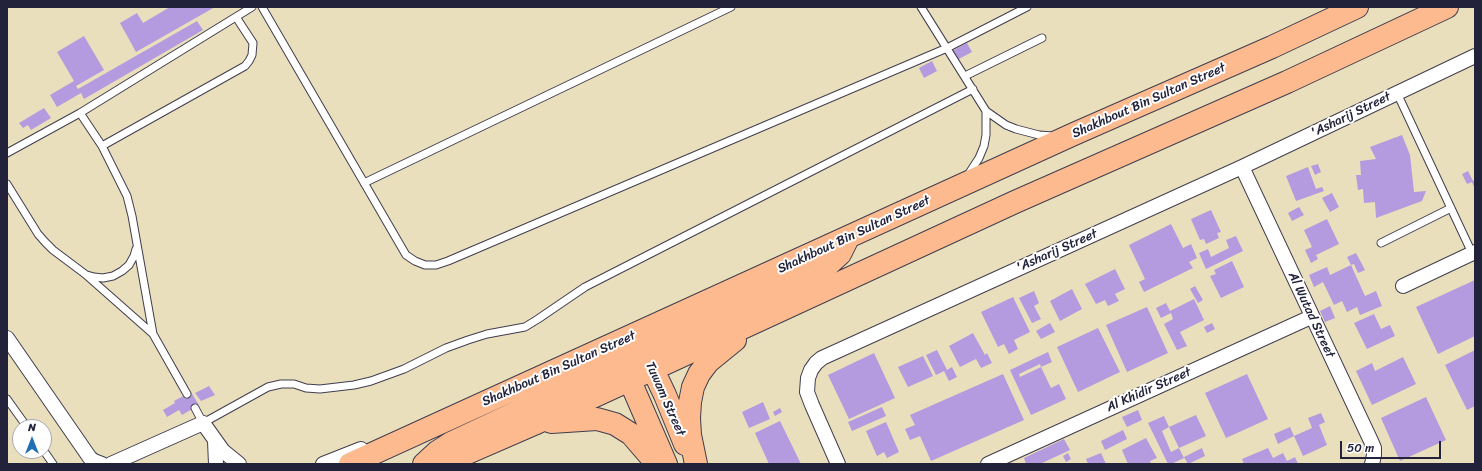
<!DOCTYPE html>
<style>
body{margin:0}
#map{position:relative;width:1482px;height:471px;overflow:hidden;background:#eadfbc;font-family:Sriracha,sans-serif}
canvas{display:block}
.frame{position:absolute;inset:0;border:8px solid #22223b;pointer-events:none}
.north{position:absolute;left:12px;top:419px;width:40px;height:40px;box-sizing:border-box;background:#fff;border:1px solid #a7a7b1;border-radius:50%;rotate:0deg;font-size:11px;font-weight:700;line-height:16px;text-align:center;color:#22223b}
.north::after{content:'';display:block;margin:auto;width:14px;height:18px;background:#1f6fb2;clip-path:polygon(50% 0,100% 100%,50% 72%,0 100%)}
.scale{position:absolute;left:1340px;top:441px;width:101px;height:18px;box-sizing:border-box;border:2px solid #22223b;border-top:0;padding-left:5px;font-size:12px;line-height:14px;white-space:nowrap;color:#22223b;-webkit-text-stroke:3px #fff;paint-order:stroke}
</style>
<div id="map">
<canvas width="1482" height="471"></canvas>
<div class="frame"></div>
<div class="north">N</div>
<div class="scale">50 m</div>
</div>
<script>
const context = document.querySelector('canvas').getContext('2d');
context.lineJoin = 'round';
function fillPath(path, color) {
  context.fillStyle = color;
  context.fill(path, 'evenodd');
}
function toPath(rows) {
  const path = new Path2D();
  for (const r of rows) {
    path.moveTo(r[0], r[1]);
    for (let i = 2; i < r.length; i += 2) path.lineTo(r[i], r[i + 1]);
  }
  return path;
}
function trace(path, color, width, dash) {
  context.strokeStyle = color;
  context.lineWidth = width;
  context.lineCap = dash ? 'butt' : 'round';
  context.setLineDash(dash || []);
  context.stroke(path);
}
function label(font, color, halo, rows, align = 'center') {
  context.font = font + ' Sriracha,sans-serif';
  context.lineWidth = 4;
  context.setLineDash([]);
  context.textBaseline = 'middle';
  context.strokeStyle = halo;
  context.fillStyle = color;
  for (const [text, x, y, turn = 0] of rows) {
    context.save();
    context.translate(x, y);
    context.rotate((+turn || 0) * Math.PI / 180);
    context.textAlign = isNaN(turn) ? turn : align;
    if (halo) context.strokeText(text, 0, 0);
    context.fillText(text, 0, 0);
    context.restore();
  }
}
fillPath(toPath([
 [170,7,215,7,136,52,120,23,137,13,143,23],
 [197,21,203,30,84,99,81,93,57,107,50,95,74,81,57,52,84,36,104,70,76,86,78,89],
 [967,43,972,52,957,60,952,51],
 [932,61,937,71,924,78,919,68],
 [44,108,51,118,31,130,28,125,23,128,19,123],
 [1402,135,1410,155,1414,192,1426,191,1422,201,1376,218,1375,202,1364,203,1363,189,1358,190,1356,175,1361,175,1360,161,1376,159,1370,147],
 [1318,164,1321,172,1315,175,1311,166],
 [1308,167,1316,189,1322,187,1324,191,1296,201,1286,176],
 [1468,171,1473,181,1475,180,1475,189,1472,182,1467,184,1462,174],
 [1332,193,1339,207,1330,212,1322,198],
 [1299,207,1304,215,1292,221,1288,213],
 [1211,210,1221,232,1217,233,1219,238,1206,244,1204,239,1200,240,1191,219],
 [1327,219,1339,244,1316,255,1318,259,1311,263,1305,250,1312,247,1304,230],
 [1171,224,1183,248,1191,244,1197,258,1189,262,1193,268,1144,292,1139,282,1145,279,1129,245],
 [1236,236,1243,251,1206,269,1199,253,1208,249,1211,257,1229,248,1226,240],
 [1356,253,1365,270,1358,273,1354,264,1351,265,1347,257],
 [1232,261,1244,287,1221,298,1210,276,1216,274,1214,270],
 [1351,265,1365,296,1376,291,1382,306,1360,315,1357,307,1347,312,1342,301,1334,305,1323,282,1314,287,1309,275,1327,267,1330,275],
 [1115,269,1125,289,1115,294,1119,301,1108,306,1105,300,1096,304,1085,284],
 [1475,280,1475,336,1438,354,1416,307],
 [1195,286,1203,300,1198,303,1190,289],
 [1072,289,1082,309,1060,321,1050,301],
 [1034,291,1039,303,1034,306,1041,319,1032,323,1019,298],
 [1013,297,1030,332,1014,340,1018,349,1009,354,1004,344,998,347,981,312],
 [1194,299,1204,320,1180,332,1187,346,1177,350,1164,324,1173,319,1171,313,1161,318,1156,308,1166,303,1170,311],
 [1330,306,1335,318,1325,322,1320,311],
 [1147,307,1168,353,1127,372,1106,325],
 [1374,314,1381,329,1390,325,1395,336,1367,349,1354,323],
 [1050,323,1055,332,1041,339,1036,331],
 [1212,323,1215,329,1207,333,1204,327],
 [1098,328,1120,372,1078,392,1057,347],
 [973,333,985,355,987,353,992,363,981,368,976,359,960,367,949,346],
 [937,350,947,370,952,367,957,377,949,381,944,371,936,375,926,355],
 [1475,350,1475,406,1467,410,1445,365],
 [1048,352,1052,362,1041,367,1040,364,1019,374,1020,377,1041,367,1051,388,1059,384,1066,399,1031,415,1010,370],
 [874,353,895,398,849,419,828,375],
 [923,356,933,376,908,387,898,367],
 [1403,357,1416,384,1372,405,1356,371,1372,363,1375,371],
 [1003,374,1024,420,931,461,920,436,910,440,905,429,915,425,910,415],
 [1247,374,1268,419,1226,438,1205,393],
 [209,386,215,395,201,401,195,393],
 [191,392,199,405,182,415,179,410,167,417,163,410,175,403,174,401],
 [1426,397,1446,440,1400,461,1381,418],
 [763,402,770,419,749,428,742,412],
 [882,407,886,416,852,431,848,422],
 [780,408,782,412,775,416,773,412],
 [1138,410,1142,420,1127,427,1122,417],
 [1321,413,1325,422,1319,425,1327,445,1303,456,1294,436,1312,428,1308,418],
 [1196,415,1206,436,1179,448,1169,427],
 [1164,416,1169,427,1162,431,1171,452,1179,448,1184,458,1171,464,1168,464,1148,423],
 [780,421,801,464,769,464,755,433],
 [886,422,899,452,887,458,884,452,877,456,866,431],
 [1290,427,1294,436,1278,444,1274,434],
 [1123,430,1127,439,1105,450,1101,441],
 [1146,438,1157,458,1150,461,1151,464,1128,464,1122,450],
 [1064,439,1070,450,1040,464,1026,464,1024,458],
 [1202,448,1205,456,1188,464,1184,457],
 [1268,448,1273,458,1283,453,1287,461,1295,457,1298,464,1244,464,1242,459],
 [1068,453,1071,459,1066,462,1063,456],
 [1101,453,1106,464,1088,464,1086,459]
]), '#b49ade');
const service = toPath([
 [262,7,406,255,415,261,425,265,436,265,448,261,947,48,1027,7],
 [921,7,986,111,1006,125,1016,129,1039,135,1053,136],
 [965,76,1042,38],
 [1397,93,1472,253],
 [80,113,102,146,127,196,132,216,153,334,187,394],
 [102,146,245,66,249,61,252,55,253,43,236,17],
 [7,153,80,113,252,7],
 [968,175,979,158,984,146,986,135,986,111],
 [364,183,731,7],
 [7,184,38,234,45,242,53,250,85,274,153,334],
 [1381,243,1451,208],
 [87,275,94,277,103,278,113,276,122,271,129,265,134,256,136,249],
 [7,399,27,427],
 [195,408,203,423,268,387,281,384,294,384,306,388,320,389,354,385,371,381,404,369,446,348,468,340,487,334,525,327,538,319,585,287,973,89],
 [44,451,53,464]
]);
const minor = toPath([
 [1242,167,1371,441,1374,448,1374,455,1372,464],
 [1403,286,1475,252],
 [7,338,90,458,94,461,102,464],
 [215,441,216,464],
 [111,464,203,423,223,451,239,464],
 [323,464,361,449],
 [838,464,812,405,807,392,808,378,811,370,816,363,822,358,1242,167,1475,56],
 [988,464,1311,317]
]);
const primary = toPath([
 [647,357,665,395,685,444],
 [624,367,666,464],
 [631,380,631,372,634,364,638,357,644,351,814,274,828,265,840,254,848,238],
 [551,422,597,419,615,424,631,434,657,464],
 [350,464,1074,134,1272,47,1357,7],
 [424,464,437,452,451,443,622,363,630,358,636,351,637,346],
 [442,464,534,424,1015,202,1287,82,1447,7],
 [696,464,690,435,689,418,690,402,693,387,699,374,708,362,735,340]
]);
trace(service, '#403e4e', 9);
trace(minor, '#403e4e', 16);
trace(primary, '#403e4e', 24);
trace(service, '#fff', 7);
trace(minor, '#fff', 14);
trace(primary, '#fcba8e', 22);
label('13px', '#22223b', '#fff', [
 ["Shakhbout Bin Sultan Street",1149,101,-24],
 ["'Asharij Street",1351,115,-26],
 ["Shakhbout Bin Sultan Street",854,235,-25],
 ["'Asharij Street",1057,251,-24],
 ["Al Wutad Street",1311,315,65],
 ["Shakhbout Bin Sultan Street",559,369,-24],
 ["Al Khidir Street",1149,390,-24],
 ["Tuwam Street",665,399,66]
]);
</script>
